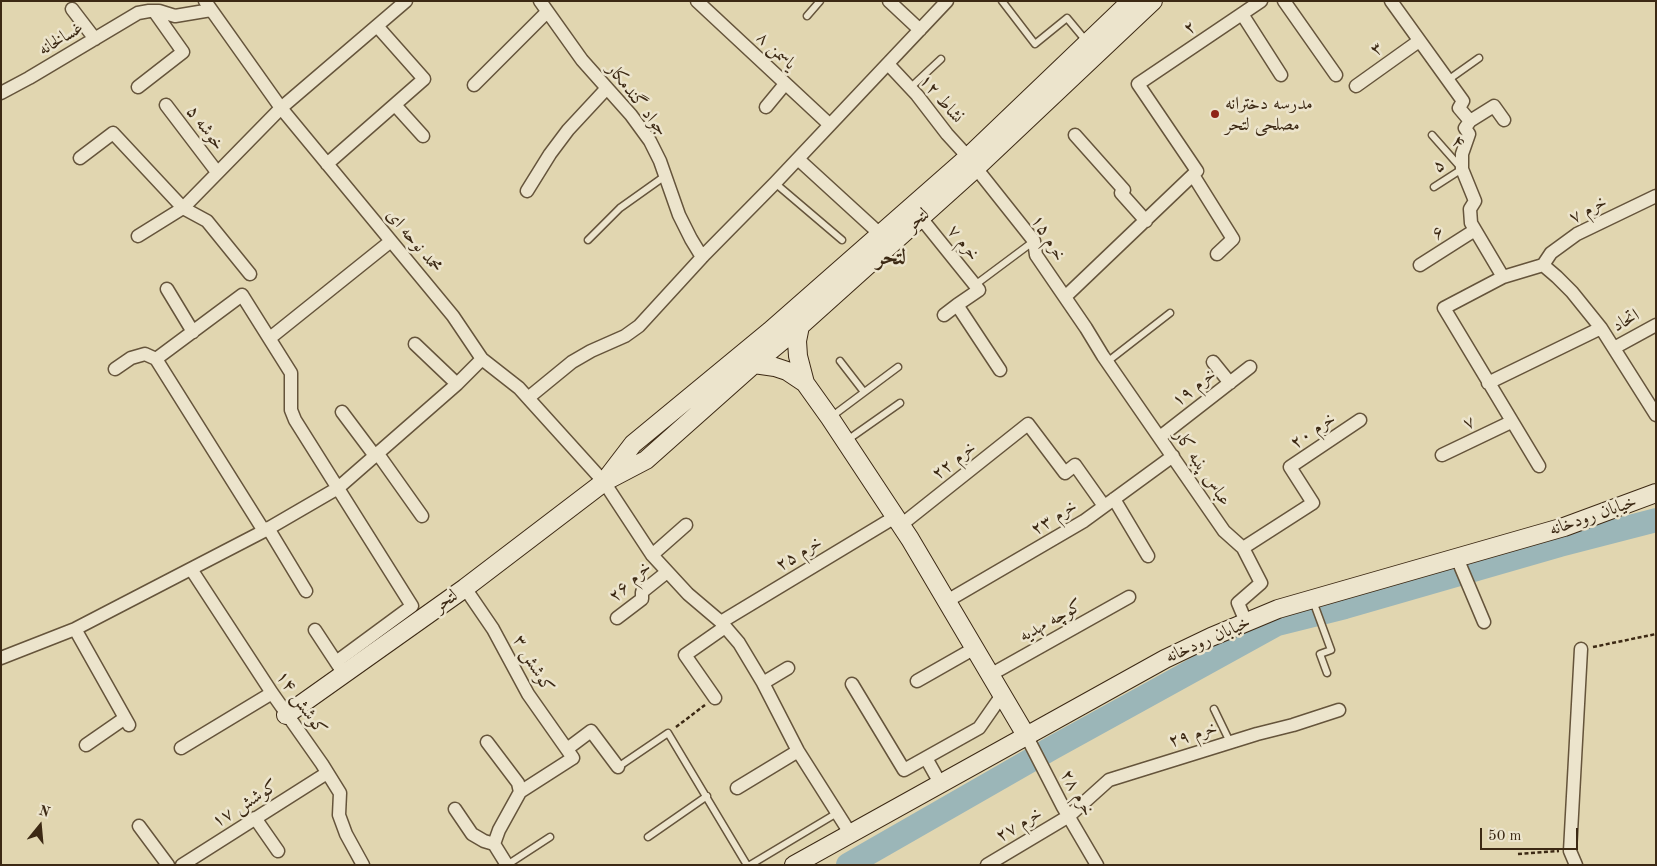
<!DOCTYPE html>
<meta charset="utf-8">
<style>
body{margin:0}
#map{position:relative;width:1657px;height:866px;overflow:hidden;background:#e1d6b0;font-family:"Old Standard TT",serif}
canvas{display:block}
.frame{position:absolute;inset:0;border:2px solid #3c2914;pointer-events:none}
.north{position:absolute;left:15px;top:801px;width:50px;height:50px;-webkit-text-stroke:4px #ece4cc;paint-order:stroke;rotate:17deg;font-size:14px;font-weight:700;line-height:20px;text-align:center;color:#3c2914}
.north::after{content:'';display:block;margin:auto;width:18px;height:22px;background:#3c2914;clip-path:polygon(50% 0,100% 100%,50% 72%,0 100%)}
.scale{position:absolute;left:1480px;top:828px;width:98px;height:22px;box-sizing:border-box;border:2px solid #3c2914;border-top:0;padding-left:6px;font-size:15px;line-height:18px;white-space:nowrap;color:#3c2914;-webkit-text-stroke:4px #ece4cc;paint-order:stroke}
</style>
<div id="map">
<canvas width="1657" height="866"></canvas>
<div class="frame"></div>
<div class="north">N</div>
<div class="scale">50 m</div>
</div>
<script>
const context = document.querySelector('canvas').getContext('2d');
context.lineJoin = 'round';
function toPath(rows) {
  const path = new Path2D();
  for (const r of rows) {
    path.moveTo(r[0], r[1]);
    for (let i = 2; i < r.length; i += 2) path.lineTo(r[i], r[i + 1]);
  }
  return path;
}
function trace(path, color, width, dash) {
  context.strokeStyle = color;
  context.lineWidth = width;
  context.lineCap = dash ? 'butt' : 'round';
  context.setLineDash(dash || []);
  context.stroke(path);
}
function label(font, color, halo, rows, align = 'center') {
  context.font = font + ' "Old Standard TT",Amiri,serif';
  context.lineWidth = 5;
  context.setLineDash([]);
  context.textBaseline = 'middle';
  context.strokeStyle = halo;
  context.fillStyle = color;
  for (const [text, x, y, turn = 0] of rows) {
    context.save();
    context.translate(x, y);
    context.rotate((+turn || 0) * Math.PI / 180);
    context.textAlign = isNaN(turn) ? turn : align;
    if (halo) context.strokeText(text, 0, 0);
    context.fillText(text, 0, 0);
    context.restore();
  }
}
trace(toPath([
 [848,865,1052,748,1277,624,1345,607,1560,545,1656,520]
]), '#9bb6b8', 24);
const lane = toPath([
 [1002,1,1035,44,1067,18,1087,42],
 [807,16,820,1],
 [1448,80,1479,58],
 [910,88,941,59],
 [1432,135,1462,169,1434,187],
 [775,183,842,240],
 [588,240,620,208,665,176],
 [975,285,1034,241],
 [840,361,864,392],
 [1107,362,1170,313],
 [831,417,898,367],
 [846,441,900,403],
 [1313,601,1331,650,1320,654,1327,673],
 [1214,709,1230,742],
 [618,767,668,733,747,865],
 [648,837,707,796],
 [507,865,550,837],
 [750,865,837,813]
]);
const street = toPath([
 [205,1,281,108,453,316,482,359,519,388,528,398,604,482,652,555,688,594,721,622,739,643,763,683,798,751,850,833],
 [540,1,582,60,631,115,650,141,660,161,679,215,691,239,702,257],
 [697,1,830,125],
 [889,1,920,30],
 [1284,1,1336,75],
 [1391,1,1463,101,1459,108,1470,121,1465,128,1469,134,1462,154,1462,169,1475,201,1470,209,1471,223,1503,277,1543,265,1557,277,1572,292,1601,328,1656,415],
 [72,9,95,39],
 [1242,14,1281,75],
 [888,64,917,95,947,134,968,157],
 [474,85,547,12],
 [1356,86,1419,41],
 [138,87,183,52,154,11],
 [1,93,29,78,138,13,149,11,159,11,175,16,211,10],
 [166,105,217,172],
 [395,105,423,136],
 [766,107,785,84],
 [1470,121,1494,106,1504,120],
 [1075,135,1124,190,1121,193,1146,221],
 [80,158,113,133,183,208,207,221,250,274],
 [798,159,880,234],
 [327,164,424,79,377,26],
 [976,168,1034,241,1036,255,1086,328,1103,356,1224,531,1243,548,1261,583,1238,603,1246,622],
 [1193,175,1233,239,1217,254],
 [527,191,550,154,568,130,607,88],
 [921,218,979,290,957,305,1000,370],
 [138,236,183,208,281,108,406,1],
 [1420,265,1475,230],
 [1543,265,1551,253,1577,234,1656,196],
 [1503,277,1444,308,1539,466],
 [167,289,193,332],
 [1065,297,1197,171,1138,84,1261,1],
 [944,315,957,305],
 [270,338,391,241],
 [415,344,457,384],
 [1614,348,1656,325],
 [1213,362,1230,383],
 [115,369,131,358,145,354,156,359],
 [1488,383,1601,328],
 [528,398,572,362,591,351,625,336,639,326,705,254,775,183,947,1],
 [342,412,375,456],
 [1160,437,1250,367],
 [378,454,422,516],
 [1442,455,1511,422],
 [1114,499,1148,556],
 [901,525,1028,424,1065,473,1075,465,1104,506],
 [268,528,306,591],
 [264,531,156,359,242,295,291,373,291,410,295,420,412,606,336,662],
 [1243,548,1313,503,1290,467,1360,420],
 [652,555,686,525],
 [1457,558,1484,622],
 [191,569,272,693,322,764,340,793,339,815,346,834,363,865],
 [465,588,493,629,528,694,573,758,520,792,499,830,494,844,507,865],
 [947,601,1084,521,1173,456],
 [617,618,642,599,642,592,667,572],
 [721,622,895,517],
 [75,629,129,725],
 [315,630,340,668],
 [1,658,75,629,264,531,338,488,457,384,482,359],
 [990,675,1129,597],
 [917,681,975,648],
 [763,683,788,668],
 [852,684,904,770,979,728,1002,695],
 [715,698,685,655,725,627],
 [1027,737,1063,807,1097,865],
 [487,742,518,783,520,792],
 [86,745,125,718],
 [181,748,272,693],
 [567,749,591,731,618,767],
 [926,758,940,783],
 [737,788,798,751],
 [455,809,472,834,484,841,494,844],
 [255,818,278,851],
 [139,826,168,865],
 [182,865,327,773],
 [987,865,1069,816,1109,780,1257,734,1293,725,1339,710],
 [1576,865,1570,851,1581,649]
]);
const secondary = toPath([
 [800,326,797,341,798,356,805,383],
 [754,364,775,367,787,371,805,383,830,418,910,539,1027,737],
 [607,478,633,444,770,331,968,157,1131,1],
 [286,715,465,588,604,482,646,460,754,364,800,326,976,168,1153,1],
 [794,865,1165,659,1211,637,1278,609,1564,527,1656,493]
]);
trace(lane, '#65543b', 9);
trace(street, '#65543b', 15);
trace(secondary, '#3c2914', 20);
trace(toPath([
 [1593,647,1656,634],
 [676,727,705,705],
 [1518,854,1559,851]
]), '#3c2914', 2.5, [4, 2.5]);
trace(lane, '#ece4cc', 6);
trace(street, '#ece4cc', 12);
trace(secondary, '#ece4cc', 18);
for (const [x, y, r, color] of [
 [1215,114,5,"#8f2418"]
]) {
  const dot = new Path2D();
  dot.arc(x, y, r, 0, 2 * Math.PI);
  context.fillStyle = color;
  context.fill(dot);
  trace(dot, '#ece4cc', 2);
}
label('18px', '#3c2914', '#ece4cc', [
 ["۲",1190,28,-34],
 ["غسالخانه",61,39,-31],
 ["۳",1377,49,-36],
 ["یاسمن ۸",776,51,43],
 ["نشاط ۱۲",941,99,50],
 ["جواد گندمکار",637,100,52],
 ["خوشه ۵",205,128,53],
 ["۴",1458,142,48],
 ["۵",1439,166,-34],
 ["خرم ۷",1588,210,-28],
 ["لتحر",918,220,-41],
 ["۶",1438,233,-33],
 ["خرم ۱۵",1048,238,59],
 ["محمد نوحه ای",414,241,50],
 ["خرم ۷",963,243,51],
 ["اتحاد",1626,321,-29],
 ["خرم ۱۹",1194,388,-38],
 ["۷",1469,423,-25],
 ["خرم ۲۰",1313,431,-34],
 ["خرم ۲۲",954,461,-38],
 ["عباس پنبه کار",1202,468,56],
 ["خیابان رودخانه",1593,516,-19],
 ["خرم ۲۳",1054,518,-32],
 ["خرم ۲۵",799,554,-31],
 ["خرم ۲۶",630,582,-43],
 ["لتحر",446,601,-36],
 ["کوچه مهدیه",1051,621,-29],
 ["خیابان رودخانه",1208,640,-24],
 ["کوشش ۳",533,664,60],
 ["کوشش ۱۴",301,703,55],
 ["خرم ۲۹",1193,735,-17],
 ["خرم ۲۸",1077,793,61],
 ["کوشش ۱۷",245,804,-32],
 ["خرم ۲۷",1019,825,-31]
]);
label('18px', '#3c2914', '#ece4cc', [
 ["مدرسه دخترانه",1225,104],
 ["مصلحی لتحر",1225,125]
], 'left');
label('bold 22px', '#3c2914', '#ece4cc', [
 ["لتحر",891,258]
]);
</script>
